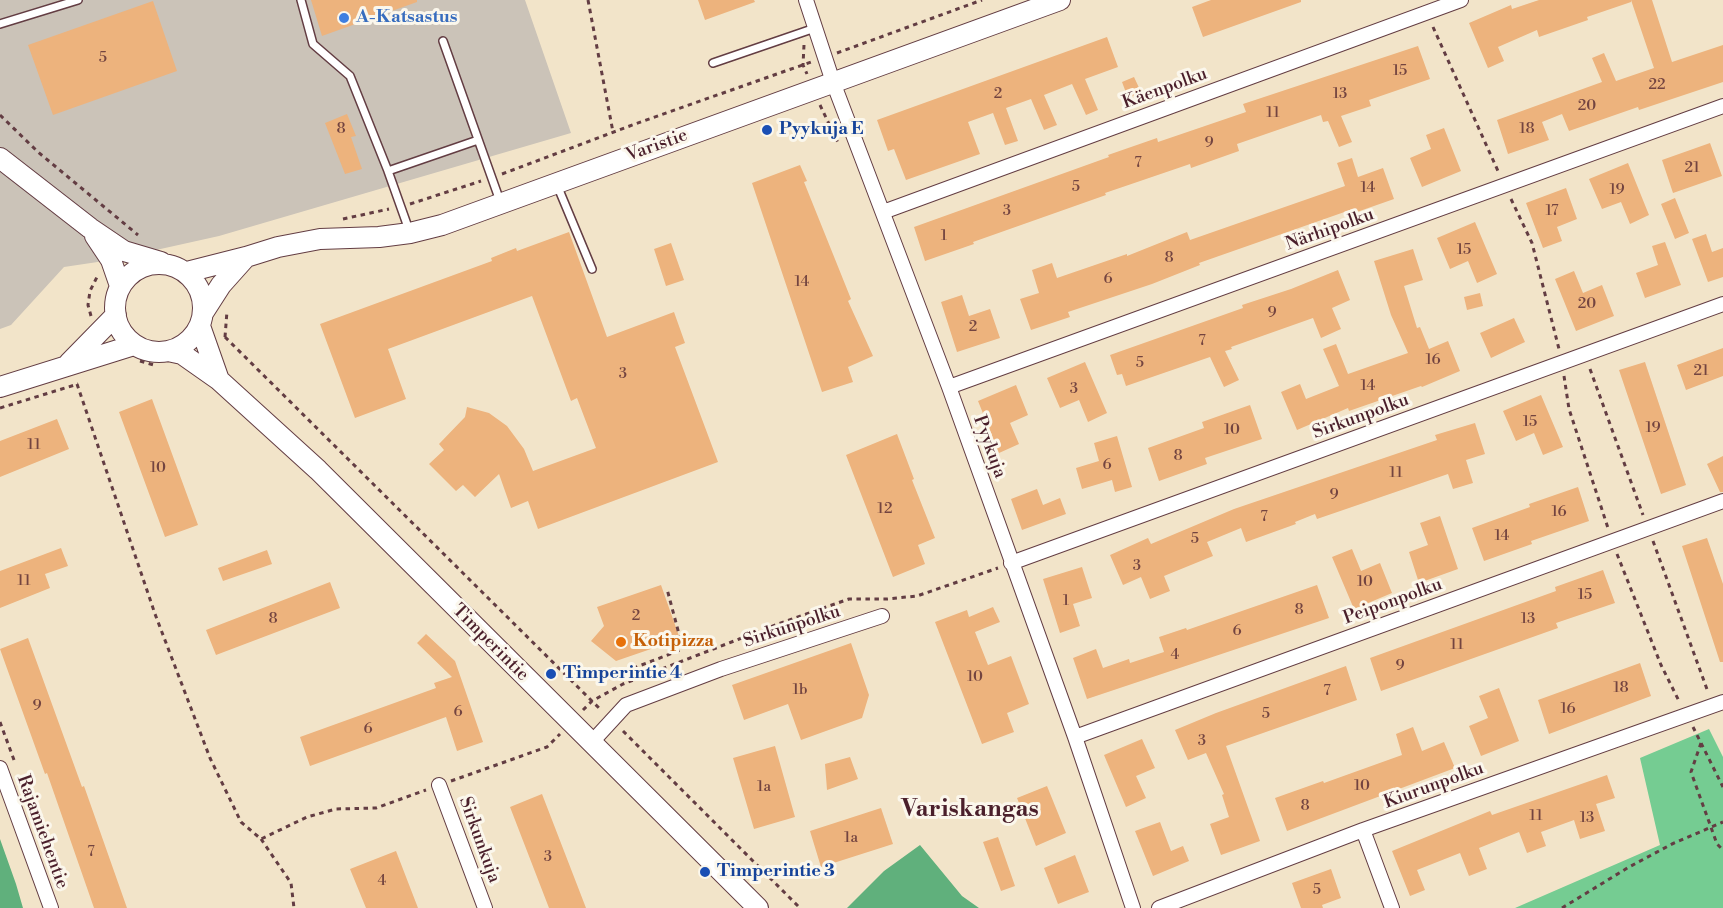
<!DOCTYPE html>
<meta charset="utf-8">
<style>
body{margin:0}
canvas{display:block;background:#f2e4c9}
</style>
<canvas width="1723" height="908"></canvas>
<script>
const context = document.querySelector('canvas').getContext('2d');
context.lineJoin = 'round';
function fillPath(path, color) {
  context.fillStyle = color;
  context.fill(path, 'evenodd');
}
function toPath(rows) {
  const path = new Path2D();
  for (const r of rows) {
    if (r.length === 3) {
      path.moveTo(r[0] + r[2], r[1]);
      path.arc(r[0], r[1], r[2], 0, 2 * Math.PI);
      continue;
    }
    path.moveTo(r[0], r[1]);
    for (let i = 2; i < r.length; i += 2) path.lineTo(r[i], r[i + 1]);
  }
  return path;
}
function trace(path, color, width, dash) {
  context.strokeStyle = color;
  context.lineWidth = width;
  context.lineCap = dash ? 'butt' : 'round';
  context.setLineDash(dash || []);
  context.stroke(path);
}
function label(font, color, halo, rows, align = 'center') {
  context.font = font + ' "Libre Bodoni",serif';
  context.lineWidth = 6;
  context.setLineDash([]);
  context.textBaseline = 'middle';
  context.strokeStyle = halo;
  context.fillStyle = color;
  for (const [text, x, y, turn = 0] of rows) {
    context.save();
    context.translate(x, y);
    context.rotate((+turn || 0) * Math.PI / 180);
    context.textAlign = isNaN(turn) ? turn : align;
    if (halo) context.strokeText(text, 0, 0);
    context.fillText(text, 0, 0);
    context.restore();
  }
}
fillPath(toPath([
 [0,0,525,0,571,133,219,236,111,260,64,267,11,325,0,329]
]), '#cbc3b8');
fillPath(toPath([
 [1709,729,1723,757,1723,908,1515,908,1660,845,1640,758]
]), '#75cc92');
fillPath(toPath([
 [0,839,16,884,23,908,0,908],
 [920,845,962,896,979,908,847,908,884,871]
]), '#60b07c');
fillPath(toPath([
 [311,0,417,0,417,2,322,36],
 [698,0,754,0,755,2,705,20],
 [1211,0,1301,0,1301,2,1203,37,1192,7],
 [1539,0,1631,0,1631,2,1587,17,1588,20,1539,37,1537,30,1498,47,1504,61,1488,68,1469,23,1511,5,1512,9],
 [1631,0,1652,0,1672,62,1723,45,1723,82,1639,110,1638,107,1569,131,1562,114,1542,122,1549,140,1508,154,1497,120,1602,82,1592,58,1604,53,1616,81,1654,68],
 [153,1,177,71,53,115,28,45],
 [1107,37,1118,67,1085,79,1098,110,1086,115,1072,84,1044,95,1057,125,1044,130,1031,99,1006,108,1018,141,1005,145,993,113,968,122,980,154,906,180,894,149,888,151,877,120],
 [1418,46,1430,79,1369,100,1371,106,1341,116,1352,142,1339,147,1328,121,1323,122,1321,115,1237,144,1239,151,1191,168,1190,164,1105,193,1106,195,973,242,974,244,925,261,914,227,1109,157,1108,155,1157,138,1158,142,1246,112,1243,104],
 [1134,77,1141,92,1128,98,1122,82],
 [347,114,356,136,351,137,362,169,345,174,325,123],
 [1444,128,1461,171,1422,187,1410,158,1431,149,1426,135],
 [1710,143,1722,176,1673,193,1662,160],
 [1352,158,1358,177,1383,168,1394,199,1354,213,1353,209,1199,263,1200,265,1152,284,1068,312,1070,317,1031,330,1020,299,1039,293,1032,270,1052,263,1057,278,1127,254,1127,256,1187,232,1190,240,1345,186,1337,163],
 [1628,163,1649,215,1630,224,1621,202,1602,209,1589,179],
 [800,165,807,181,804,182,851,299,848,301,873,356,848,367,853,382,822,392,752,183],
 [1566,188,1577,219,1557,227,1562,241,1543,248,1526,203],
 [1675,198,1689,233,1675,239,1661,204],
 [1475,222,1497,274,1477,283,1468,261,1450,269,1437,238],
 [569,232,607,337,674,312,685,343,675,347,718,462,538,529,528,501,511,508,499,474,475,497,463,485,456,491,429,464,444,450,439,444,465,417,467,407,489,413,507,426,524,449,533,471,596,448,577,398,571,401,532,296,388,349,406,399,355,418,320,324,492,261,491,258,516,248,517,251],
 [1706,234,1712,252,1723,248,1723,277,1708,282,1692,239],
 [1665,242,1681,285,1645,298,1636,273,1658,265,1652,246],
 [671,243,684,280,666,286,654,249],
 [1413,249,1423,280,1404,286,1417,328,1420,327,1429,349,1448,341,1460,371,1422,387,1421,386,1349,411,1348,408,1297,430,1281,392,1300,384,1306,399,1339,386,1323,349,1336,344,1348,374,1408,353,1391,315,1374,261],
 [1338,270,1350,300,1332,308,1341,329,1321,338,1313,318,1231,347,1232,349,1225,351,1239,380,1224,387,1210,357,1126,386,1122,374,1117,375,1110,355,1243,308,1242,305,1291,289],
 [1574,271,1583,293,1602,285,1614,316,1576,331,1555,279],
 [1480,293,1483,306,1467,310,1464,297],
 [962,295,969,316,990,309,1000,338,957,352,941,302],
 [1514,318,1525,342,1491,358,1480,333],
 [1723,348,1723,376,1686,390,1677,365],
 [1085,362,1107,413,1088,422,1079,400,1060,408,1047,378],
 [1645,362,1686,485,1661,494,1619,370],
 [1016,385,1028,415,1010,423,1019,444,999,453,978,401],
 [1541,395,1563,447,1543,455,1534,433,1516,441,1503,411],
 [152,399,198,525,165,537,119,412],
 [1250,405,1262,439,1205,458,1207,464,1159,481,1148,448,1204,428,1202,422],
 [57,419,69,449,0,477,0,441],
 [1475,423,1485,454,1466,460,1473,483,1453,489,1448,474,1317,519,1315,514,1295,522,1296,524,1246,542,1241,528,1207,542,1213,556,1164,576,1170,591,1150,599,1141,577,1123,585,1110,555,1148,538,1151,544,1234,509,1437,440,1435,435],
 [897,434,914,479,912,480,935,538,918,545,925,564,893,577,846,455],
 [1117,436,1132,487,1115,492,1112,480,1082,489,1076,468,1099,461,1094,443],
 [1723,456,1723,492,1720,492,1707,464],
 [1578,487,1589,521,1531,541,1532,544,1484,561,1472,528,1530,507,1529,504],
 [1037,489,1043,505,1060,498,1066,514,1022,530,1011,499],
 [1440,516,1458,569,1419,583,1409,552,1428,545,1420,523],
 [1707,538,1723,584,1723,662,1720,662,1682,546],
 [61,548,68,566,45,574,50,588,0,608,0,571],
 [1352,549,1361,571,1380,563,1392,593,1354,609,1332,557],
 [267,550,272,564,223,581,218,568],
 [1082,567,1092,598,1073,604,1080,626,1060,633,1043,579],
 [1603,570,1615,603,1556,623,1558,628,1381,691,1370,658,1556,591,1555,587],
 [330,582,340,608,216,655,206,630],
 [661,585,680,639,616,661,591,641,604,626,597,607],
 [1317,585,1329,618,1087,699,1073,658,1096,649,1103,668,1129,659,1130,663,1164,652,1159,637,1186,628,1187,630],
 [993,607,1000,622,975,632,988,665,1011,656,1029,704,1007,713,1014,732,982,744,935,622,967,610,969,617],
 [426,634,455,661,483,742,457,751,446,717,310,766,300,737,436,688,434,683,452,677,417,643],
 [28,638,82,787,84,786,127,908,94,908,47,773,45,774,0,649],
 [851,643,869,695,862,718,801,740,788,704,744,720,732,685],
 [1640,663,1651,696,1549,734,1538,700],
 [1346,666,1357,700,1226,746,1260,841,1221,855,1210,824,1229,817,1222,795,1224,794,1206,753,1188,760,1175,730,1216,713],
 [1499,688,1519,741,1481,756,1469,726,1488,718,1479,696],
 [1413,727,1422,751,1444,742,1455,768,1287,831,1275,798,1323,781,1324,783,1402,755,1396,734],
 [1142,739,1155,768,1136,776,1146,798,1126,807,1104,755],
 [775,746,795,817,754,829,733,758],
 [850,757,858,779,827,790,825,764],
 [1607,775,1615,798,1596,804,1605,831,1580,839,1574,820,1541,832,1546,846,1527,853,1519,832,1479,848,1487,869,1469,876,1460,853,1417,870,1425,890,1410,896,1392,851,1490,811,1492,815],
 [1047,786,1066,833,1036,846,1017,798],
 [542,794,586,908,549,908,510,807],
 [881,808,893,844,821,867,810,831],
 [1160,822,1171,851,1183,846,1189,861,1153,876,1135,831],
 [998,837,1015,886,1001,891,983,842],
 [396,851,418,908,366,908,350,869],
 [1075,855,1089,892,1058,904,1044,868],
 [1331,869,1341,898,1322,905,1323,908,1301,908,1292,883]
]), '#edb37d');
const lane = toPath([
 [301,0,313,44,350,76,388,171,409,230],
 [0,24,78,0],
 [443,41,500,201],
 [713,63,815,28],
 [388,171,478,140],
 [557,185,592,269]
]);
const street = toPath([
 [806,0,833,82,949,387,1075,737,1133,908],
 [883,212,1461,0],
 [949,387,1723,106],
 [1011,563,1723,304],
 [1075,737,1723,501],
 [592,742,626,705,721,669,882,616],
 [0,768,51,908],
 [439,785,485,908],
 [1363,830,1392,908],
 [1159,908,1363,830,1723,702]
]);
const secondary = toPath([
 [0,158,90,228,124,251,161,262],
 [95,236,111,260,120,286],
 [159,308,44],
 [187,272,246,257,278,247,320,239,379,237,410,233,442,225,1060,0],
 [203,313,221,285,246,257],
 [200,326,219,380],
 [168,351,182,354,219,380,318,470,758,908],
 [69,363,116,315],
 [0,387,134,345]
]);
trace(lane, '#633d43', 10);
trace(street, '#633d43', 16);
trace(secondary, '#633d43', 22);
trace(toPath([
 [588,0,613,132],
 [1433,27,1498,171],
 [804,45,803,65,807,74],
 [837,53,982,0],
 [820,105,839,145],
 [0,115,38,152,138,235],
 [502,174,635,124,811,62],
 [1511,199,1532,243,1559,349],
 [410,204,481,181],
 [343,219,389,209],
 [91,316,88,305,90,291,98,275],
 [225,337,601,710],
 [225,337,227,311],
 [140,361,157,366],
 [1590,369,1643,515],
 [1564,376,1569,409,1608,528],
 [77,384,155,614,210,758,241,822,261,839,307,817,336,809,376,808,426,790],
 [0,408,78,384],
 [1653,541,1708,692],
 [1617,554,1661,665,1680,703],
 [608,678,683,649,667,589],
 [583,710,592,701,623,684,778,624,849,599,887,599,917,596,998,568],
 [0,722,14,760],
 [1693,727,1723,787],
 [623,731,800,908],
 [1701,743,1691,772,1717,844,1723,850],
 [451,781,547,747,560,734],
 [261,839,291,883,294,908],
 [1562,908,1629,867,1672,844,1723,822]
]), '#633d43', 3, [4.5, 4.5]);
trace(lane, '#fff', 7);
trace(street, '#fff', 14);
trace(secondary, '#fff', 20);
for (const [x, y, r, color] of [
 [344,18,6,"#3f7fe0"],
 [767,130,6,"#1a4fb4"],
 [621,642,6,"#e8710a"],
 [551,674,6,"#1a4fb4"],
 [705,872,6,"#1a4fb4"]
]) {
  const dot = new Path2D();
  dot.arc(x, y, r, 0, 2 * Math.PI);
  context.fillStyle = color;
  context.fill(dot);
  trace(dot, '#fbf7ec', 2);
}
label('15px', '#734440', null, [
 ["5",103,58],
 ["15",1400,71],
 ["22",1657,85],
 ["2",998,94],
 ["13",1340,94],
 ["20",1587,106],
 ["11",1273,113],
 ["8",341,129],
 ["18",1527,129],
 ["9",1209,143],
 ["7",1138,163],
 ["21",1692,168],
 ["5",1076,187],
 ["14",1368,188],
 ["19",1617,190],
 ["3",1007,211],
 ["17",1552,211],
 ["1",944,236],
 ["15",1464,250],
 ["8",1169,258],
 ["6",1108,279],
 ["14",802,282],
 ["20",1587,304],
 ["9",1272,313],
 ["2",973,327],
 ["7",1202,341],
 ["16",1433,360],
 ["5",1140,363],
 ["21",1701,371],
 ["3",623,374],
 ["14",1368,386],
 ["3",1074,389],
 ["15",1530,422],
 ["19",1653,428],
 ["10",1232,430],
 ["11",34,445],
 ["8",1178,456],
 ["6",1107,465],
 ["10",158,468],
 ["11",1396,473],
 ["9",1334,495],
 ["12",885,509],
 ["16",1559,512],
 ["7",1264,517],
 ["14",1502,536],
 ["5",1195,539],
 ["3",1137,566],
 ["11",24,581],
 ["10",1365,582],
 ["15",1585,595],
 ["1",1066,601],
 ["8",1299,610],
 ["2",636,616],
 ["8",273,619],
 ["13",1528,619],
 ["6",1237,631],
 ["11",1457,645],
 ["4",1175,655],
 ["9",1400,666],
 ["10",975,677],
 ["18",1621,688],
 ["1b",800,690],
 ["7",1327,691],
 ["9",37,706],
 ["16",1568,709],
 ["6",458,712],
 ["5",1266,714],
 ["6",368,729],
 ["3",1202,741],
 ["10",1362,786],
 ["1a",764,787],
 ["8",1305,806],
 ["11",1536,816],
 ["13",1587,818],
 ["1a",851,838],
 ["7",91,852],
 ["3",548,857],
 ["4",382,881],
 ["5",1317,890]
]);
label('bold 18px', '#366cbe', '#fbf7ec', [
 ["A-Katsastus",356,18]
], 'left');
label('18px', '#4a1f2b', '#fbf7ec', [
 ["Käenpolku",1165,89,-20],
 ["Varistie",657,146,-20],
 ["Närhipolku",1330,230,-20],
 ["Sirkunpolku",1361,417,-20],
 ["Pyykuja",989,447,70],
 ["Peiponpolku",1393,602,-20],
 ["Sirkunpolku",792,627,-18],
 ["Timperintie",490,643,45],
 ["Kiurunpolku",1434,786,-20],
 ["Rajamiehentie",42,832,70],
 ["Sirkunkuja",479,840,70]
]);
label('bold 18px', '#164399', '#fbf7ec', [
 ["Pyykuja E",779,130],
 ["Timperintie 4",563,674],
 ["Timperintie 3",717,872]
], 'left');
label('bold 18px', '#c56008', '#fbf7ec', [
 ["Kotipizza",633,642]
], 'left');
label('bold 24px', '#4a1f2b', '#fbf7ec', [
 ["Variskangas",970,810]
]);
</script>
